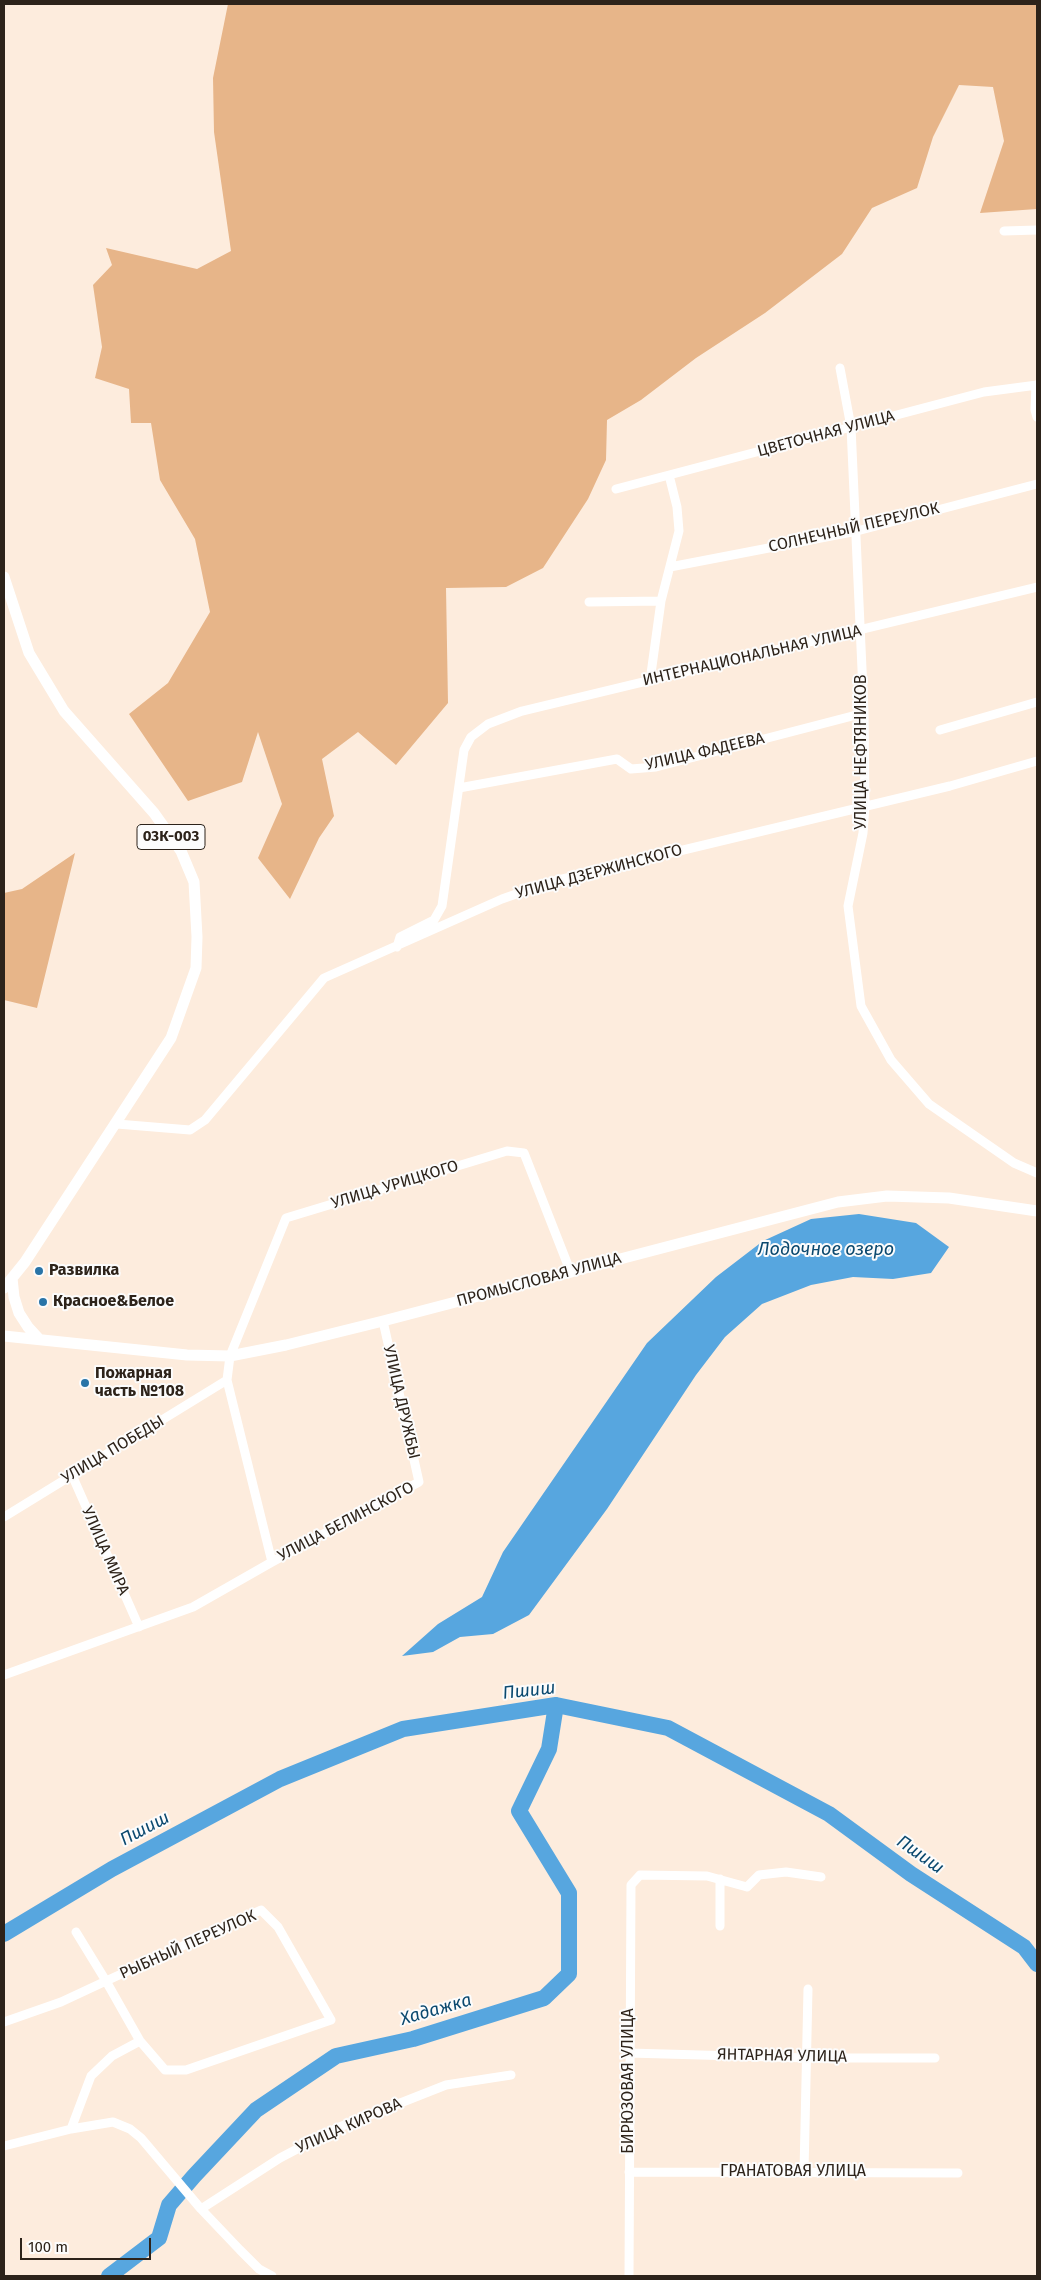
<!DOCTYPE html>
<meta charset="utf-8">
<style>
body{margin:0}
#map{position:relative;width:1041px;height:2280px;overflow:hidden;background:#fdecdd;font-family:"Fira Sans",sans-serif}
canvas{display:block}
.frame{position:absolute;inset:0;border:5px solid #2d231a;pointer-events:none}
.scale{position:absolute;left:20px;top:2238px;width:131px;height:22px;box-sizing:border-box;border:2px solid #2d231a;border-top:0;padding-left:6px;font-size:15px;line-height:18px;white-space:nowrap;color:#2d231a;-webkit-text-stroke:4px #fcfcfc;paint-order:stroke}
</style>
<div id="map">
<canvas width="1041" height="2280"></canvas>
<div class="frame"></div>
<div class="scale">100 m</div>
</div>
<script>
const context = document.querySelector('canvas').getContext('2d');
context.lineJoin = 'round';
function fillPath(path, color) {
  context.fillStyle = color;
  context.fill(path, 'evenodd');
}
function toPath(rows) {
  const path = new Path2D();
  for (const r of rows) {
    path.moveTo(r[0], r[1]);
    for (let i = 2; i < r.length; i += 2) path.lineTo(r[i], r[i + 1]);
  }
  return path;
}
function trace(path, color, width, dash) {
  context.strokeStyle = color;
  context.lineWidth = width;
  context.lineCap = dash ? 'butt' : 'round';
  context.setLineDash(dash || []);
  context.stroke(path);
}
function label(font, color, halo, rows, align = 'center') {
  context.font = font + ' "Fira Sans",sans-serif';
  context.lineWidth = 4;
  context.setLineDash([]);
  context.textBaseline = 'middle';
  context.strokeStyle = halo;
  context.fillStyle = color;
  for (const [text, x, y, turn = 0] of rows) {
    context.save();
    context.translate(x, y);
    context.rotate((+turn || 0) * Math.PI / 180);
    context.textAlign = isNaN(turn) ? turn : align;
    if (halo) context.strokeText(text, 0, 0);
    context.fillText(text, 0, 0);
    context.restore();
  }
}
fillPath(toPath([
 [228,4,1037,4,1037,209,980,213,1004,141,993,87,959,85,933,137,917,188,872,208,842,254,765,313,696,358,641,400,607,420,606,460,588,499,543,568,506,587,446,588,448,703,396,765,358,732,322,759,334,816,319,838,290,899,258,858,282,804,258,732,242,782,188,801,129,714,168,683,210,612,195,539,160,480,151,423,131,423,129,389,95,378,102,347,93,285,112,265,106,248,197,269,231,251,214,132,213,78],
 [75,853,37,1008,4,1000,4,893,22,889]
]), '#e7b589');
fillPath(toPath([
 [859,1214,916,1223,949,1247,931,1273,893,1279,853,1277,811,1285,762,1304,725,1337,696,1375,607,1509,529,1615,493,1634,460,1637,433,1652,402,1656,438,1624,482,1597,503,1552,647,1343,716,1277,763,1241,811,1219]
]), '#57a6df');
trace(toPath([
 [4,1934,112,1869,280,1779,403,1729,556,1705,668,1728,829,1814,911,1874,1024,1947,1037,1964],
 [109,2276,159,2238,169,2205,194,2176,256,2110,336,2056,413,2039,544,1998,569,1974,569,1893,519,1811,549,1749,556,1705]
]), '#57a6df', 16);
trace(toPath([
 [1004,231,1037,230],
 [840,368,851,427,864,713,865,805,863,833,848,906,861,1006,891,1060,929,1104,1014,1163,1037,1173],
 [1036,385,1035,410,1037,417],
 [616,489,984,392,1037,385],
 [670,567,857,531,1037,484],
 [589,602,661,601],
 [650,681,661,601,679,531,677,507,669,475],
 [940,730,1037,702],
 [459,788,617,759,631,769,656,767,864,713],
 [397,947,400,937,434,920,442,906,464,750,471,737,488,724,522,711,1037,587],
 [117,1124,190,1130,205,1120,324,978,502,899,550,882,950,786,1037,761],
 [227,1380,272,1562],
 [72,1475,139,1627],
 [4,1517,227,1380,230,1356,286,1218,507,1151,524,1153,571,1273],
 [4,1675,193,1607,272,1562,419,1482,383,1321],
 [720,1879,720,1926],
 [4,2022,61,2002,106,1981,261,1910,278,1927,331,2020,186,2070,165,2070,140,2041,106,1981,76,1932],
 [629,2053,808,2058,935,2058],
 [71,2129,91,2076,112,2056,140,2041],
 [4,2146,71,2129,113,2122,130,2129,141,2138,201,2209,240,2250,259,2269,272,2276],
 [629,2172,958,2173],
 [804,2172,808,1989],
 [201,2209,280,2158,337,2128,446,2085,511,2075],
 [629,2276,631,1885,640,1875,707,1876,747,1887,759,1875,786,1872,821,1877]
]), '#fff', 9);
trace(toPath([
 [4,577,29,653,64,711,154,813,181,851,194,882,197,937,196,968,171,1038,25,1262,4,1288],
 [12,1278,14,1297,19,1313,28,1327,39,1339],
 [4,1336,187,1355,230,1356,286,1345,383,1321,838,1202,887,1196,949,1198,1037,1211]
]), '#fff', 11);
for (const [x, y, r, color] of [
 [39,1271,5,"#2974a7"],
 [43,1302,5,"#2974a7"],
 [85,1383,5,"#2974a7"]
]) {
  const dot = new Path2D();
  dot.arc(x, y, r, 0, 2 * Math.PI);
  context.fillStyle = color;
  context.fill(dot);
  trace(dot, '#fcfcfc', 2);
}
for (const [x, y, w] of [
 [171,837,68]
]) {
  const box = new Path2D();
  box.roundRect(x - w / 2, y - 12.5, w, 25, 4);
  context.fillStyle = '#fcfcfc';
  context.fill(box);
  trace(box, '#2d231a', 1);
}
label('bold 15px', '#2d231a', null, [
 ["03К-003",171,837]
]);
label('16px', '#2d231a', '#fcfcfc', [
 ["ЦВЕТОЧНАЯ УЛИЦА",826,434,-15],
 ["СОЛНЕЧНЫЙ ПЕРЕУЛОК",854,528,-13],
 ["ИНТЕРНАЦИОНАЛЬНАЯ УЛИЦА",752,656,-13],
 ["УЛИЦА ФАДЕЕВА",705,752,-13],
 ["УЛИЦА НЕФТЯНИКОВ",862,752,-90],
 ["УЛИЦА ДЗЕРЖИНСКОГО",599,872,-15],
 ["УЛИЦА УРИЦКОГО",395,1185,-17],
 ["ПРОМЫСЛОВАЯ УЛИЦА",539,1280,-15],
 ["УЛИЦА ДРУЖБЫ",401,1402,77],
 ["УЛИЦА ПОБЕДЫ",113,1450,-31],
 ["УЛИЦА БЕЛИНСКОГО",346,1522,-28],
 ["УЛИЦА МИРА",105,1551,66],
 ["РЫБНЫЙ ПЕРЕУЛОК",188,1945,-24],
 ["ЯНТАРНАЯ УЛИЦА",782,2056,1],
 ["БИРЮЗОВАЯ УЛИЦА",629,2081,-90],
 ["УЛИЦА КИРОВА",349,2126,-24],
 ["ГРАНАТОВАЯ УЛИЦА",793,2172]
]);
label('bold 16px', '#2d231a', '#fcfcfc', [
 ["Развилка",49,1271],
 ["Красное&Белое",53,1302],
 ["Пожарная",95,1374],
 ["часть №108",95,1392]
], 'left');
label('italic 18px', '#0b496f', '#fcfcfc', [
 ["Лодочное озеро",826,1250],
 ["Пшиш",529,1691,-6],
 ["Пшиш",145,1829,-28],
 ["Пшиш",920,1855,35],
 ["Хадажка",436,2010,-16]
]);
</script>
